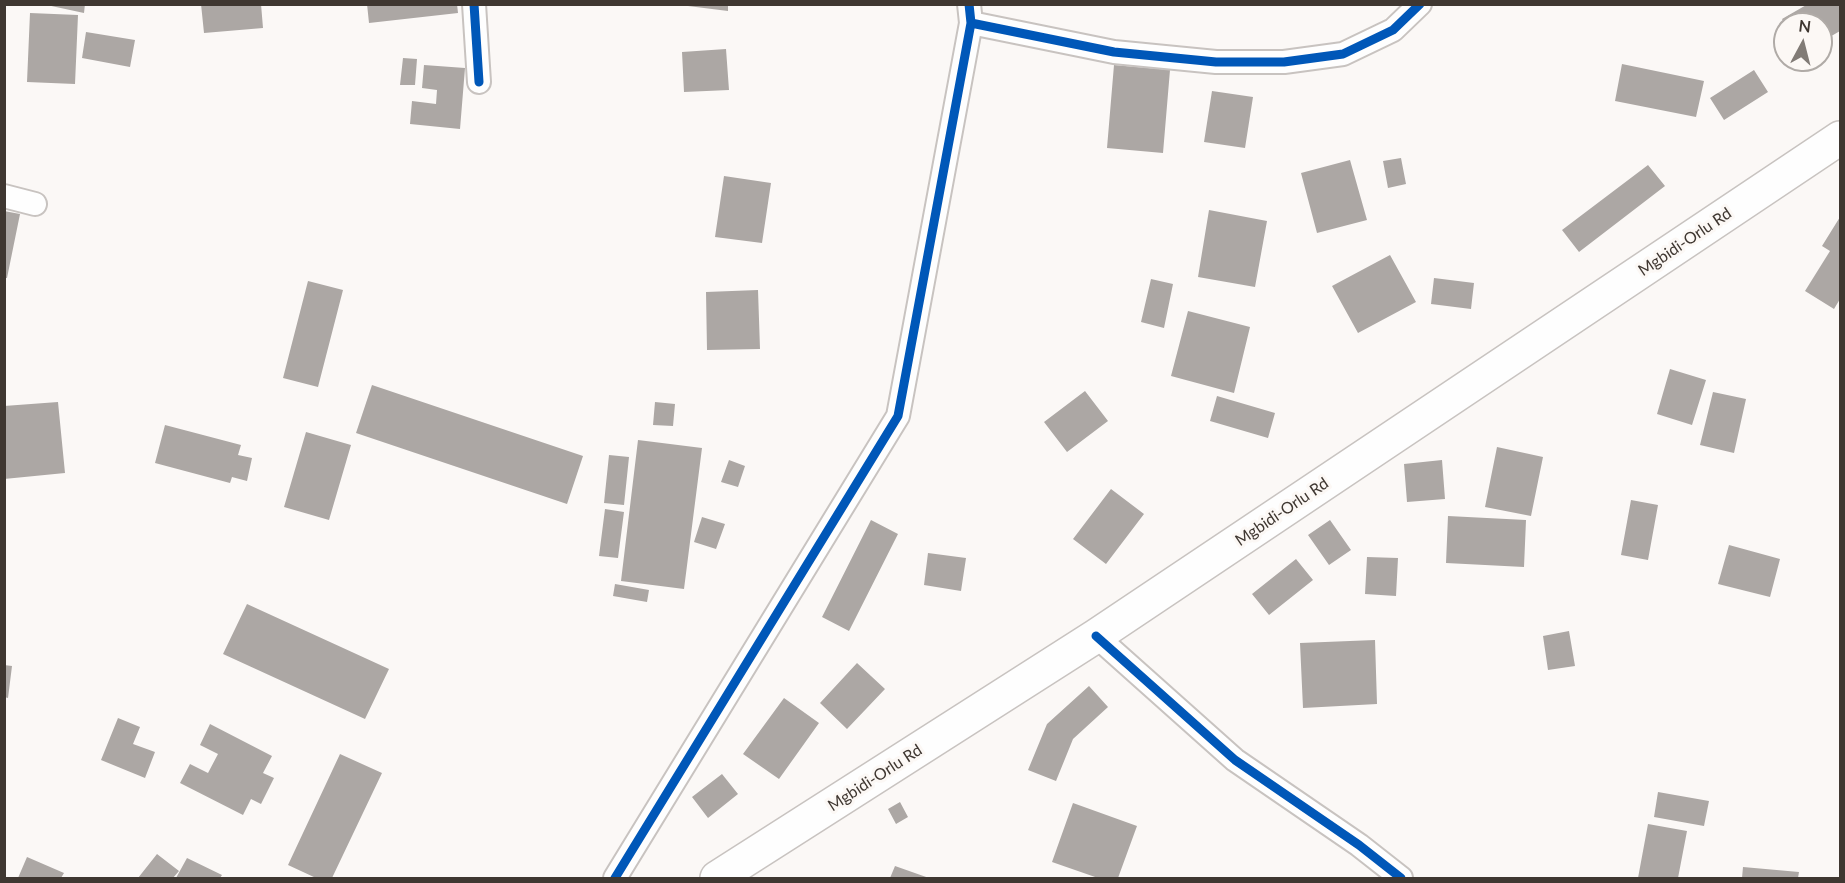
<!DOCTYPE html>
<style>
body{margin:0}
#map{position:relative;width:1845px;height:883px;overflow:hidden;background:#fbf8f6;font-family:Lato,sans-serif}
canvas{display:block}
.frame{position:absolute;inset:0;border:6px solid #3f3731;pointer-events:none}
.north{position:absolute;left:1773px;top:12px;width:60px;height:60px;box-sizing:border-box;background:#fcf8f5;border:2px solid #b0aba7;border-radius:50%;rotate:7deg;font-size:16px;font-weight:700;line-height:24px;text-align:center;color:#3f3731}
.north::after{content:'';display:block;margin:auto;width:21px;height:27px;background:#817b76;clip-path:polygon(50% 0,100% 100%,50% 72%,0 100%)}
</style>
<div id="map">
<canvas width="1845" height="883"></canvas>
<div class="frame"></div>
<div class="north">N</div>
</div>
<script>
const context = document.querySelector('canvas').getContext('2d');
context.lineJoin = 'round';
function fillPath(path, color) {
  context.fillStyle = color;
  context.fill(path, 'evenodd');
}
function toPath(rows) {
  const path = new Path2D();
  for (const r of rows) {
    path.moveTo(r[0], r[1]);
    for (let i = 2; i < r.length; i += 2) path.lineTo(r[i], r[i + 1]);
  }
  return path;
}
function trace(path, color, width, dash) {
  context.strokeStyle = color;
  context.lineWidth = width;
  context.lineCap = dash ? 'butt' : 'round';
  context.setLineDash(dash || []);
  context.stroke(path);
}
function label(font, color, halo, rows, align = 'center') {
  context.font = font + ' Lato,sans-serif';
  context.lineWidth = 6;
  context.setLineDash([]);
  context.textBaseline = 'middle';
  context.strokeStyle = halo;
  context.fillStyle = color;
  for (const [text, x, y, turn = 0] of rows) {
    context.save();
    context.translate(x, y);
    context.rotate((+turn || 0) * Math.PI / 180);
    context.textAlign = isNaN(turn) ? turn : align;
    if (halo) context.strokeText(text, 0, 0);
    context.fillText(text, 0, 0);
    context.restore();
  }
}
fillPath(toPath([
 [42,4,85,4,84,13],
 [201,4,261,4,263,28,204,33],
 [367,4,457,4,458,13,369,23],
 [688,4,728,4,728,11,688,6],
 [1808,4,1840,4,1840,31,1821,42,1821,24,1785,24,1782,19],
 [30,13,78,15,75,84,27,82],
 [86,32,135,40,130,67,82,58],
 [726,49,729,90,684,92,682,52],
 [403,58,417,59,415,85,400,85],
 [1622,64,1704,81,1696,117,1615,101],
 [424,65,465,68,460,129,410,124,412,101,436,104,437,90,422,88],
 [1114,65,1170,70,1163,153,1107,148],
 [1754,70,1768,92,1724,120,1710,98],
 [1212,91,1253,97,1245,148,1204,142],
 [1401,158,1406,184,1388,188,1383,161],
 [1350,160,1367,220,1317,233,1301,173],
 [1648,165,1665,186,1579,252,1562,230],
 [724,176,771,183,762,243,715,237],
 [1209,210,1267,221,1255,287,1198,277],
 [4,211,20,214,7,278,4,278],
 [1840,217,1840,299,1834,309,1805,291,1830,251,1822,246],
 [1390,255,1416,302,1358,333,1332,286],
 [1434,278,1474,283,1471,309,1431,304],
 [1151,279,1173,284,1164,328,1141,322],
 [308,281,343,290,318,387,283,378],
 [758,290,760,349,707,350,706,292],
 [1188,311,1250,327,1234,393,1171,376],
 [1670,369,1706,380,1692,425,1657,414],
 [372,385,583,456,567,504,356,433],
 [1085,391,1108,421,1067,452,1044,422],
 [1713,392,1746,399,1734,453,1700,445],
 [1217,396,1275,413,1268,438,1210,421],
 [58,402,65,473,4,479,4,406],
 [655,402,675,404,673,426,653,425],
 [165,425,241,445,238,455,252,458,247,481,232,477,230,483,155,463],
 [306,432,351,445,329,520,284,507],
 [638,440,702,448,684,589,621,581],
 [1497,447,1543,457,1531,516,1485,507],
 [609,455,629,457,624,505,604,503],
 [729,460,745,466,738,487,721,482],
 [1442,460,1445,499,1407,502,1404,464],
 [1111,489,1144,514,1106,564,1073,539],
 [1631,500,1658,505,1648,560,1621,555],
 [605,509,624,512,618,558,599,556],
 [1448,516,1526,520,1524,567,1446,563],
 [702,517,725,524,716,549,694,542],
 [871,520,898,534,849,631,822,617],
 [1330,520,1351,550,1329,565,1308,535],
 [1729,545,1780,559,1770,597,1718,584],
 [928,553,966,558,961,591,924,585],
 [1367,557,1398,558,1396,596,1365,594],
 [1296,559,1313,580,1269,615,1252,594],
 [615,584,649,590,647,602,613,596],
 [247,604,389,669,365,719,223,654],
 [1569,631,1575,666,1548,670,1543,636],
 [1375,640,1377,704,1303,708,1300,643],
 [857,663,885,689,847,729,820,703],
 [4,665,12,666,8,698,4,697],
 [1089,686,1108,707,1073,739,1056,781,1028,770,1047,724],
 [784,698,819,723,779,779,743,754],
 [118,718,140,727,133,744,155,752,145,778,101,760],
 [210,724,272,756,263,773,274,778,261,804,251,799,243,815,180,783,190,764,208,773,218,754,200,745],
 [340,754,382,773,332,878,316,878,288,865],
 [722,774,738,794,708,818,692,797],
 [1658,792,1709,801,1704,826,1654,817],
 [900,802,908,817,896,824,888,809],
 [1073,803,1137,826,1118,878,1098,878,1052,862],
 [1648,824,1687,831,1678,878,1638,878],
 [157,854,179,871,173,878,138,878],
 [27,857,64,873,61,878,18,878],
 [187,858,222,875,220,878,176,878],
 [895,866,929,878,890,878],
 [1743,867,1799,872,1798,878,1742,878]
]), '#aca7a4');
const minor = toPath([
 [474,4,479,82],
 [971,23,1114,52,1216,62,1284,62,1343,54,1393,30,1420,4],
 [4,196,35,204],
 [1096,636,1235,760,1359,845,1401,878],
 [615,878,898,416,971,23,969,4]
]);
const secondary = toPath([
 [717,878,1096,636,1840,138]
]);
trace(minor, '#c8c3c0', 26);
trace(secondary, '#c8c3c0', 36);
trace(minor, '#fefefe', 22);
trace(secondary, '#fefefe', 33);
trace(toPath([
 [474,4,479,82],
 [971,23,1114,52,1216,62,1284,62,1343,54,1393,30,1420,4],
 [1096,636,1235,760,1359,845,1401,878],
 [615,878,898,416,971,23,969,4]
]), '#0057b8', 9);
label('16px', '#3f3731', '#fcf8f5', [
 ["Mgbidi-Orlu Rd",1685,242,-34],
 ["Mgbidi-Orlu Rd",1282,512,-34],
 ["Mgbidi-Orlu Rd",875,778,-33]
]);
</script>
